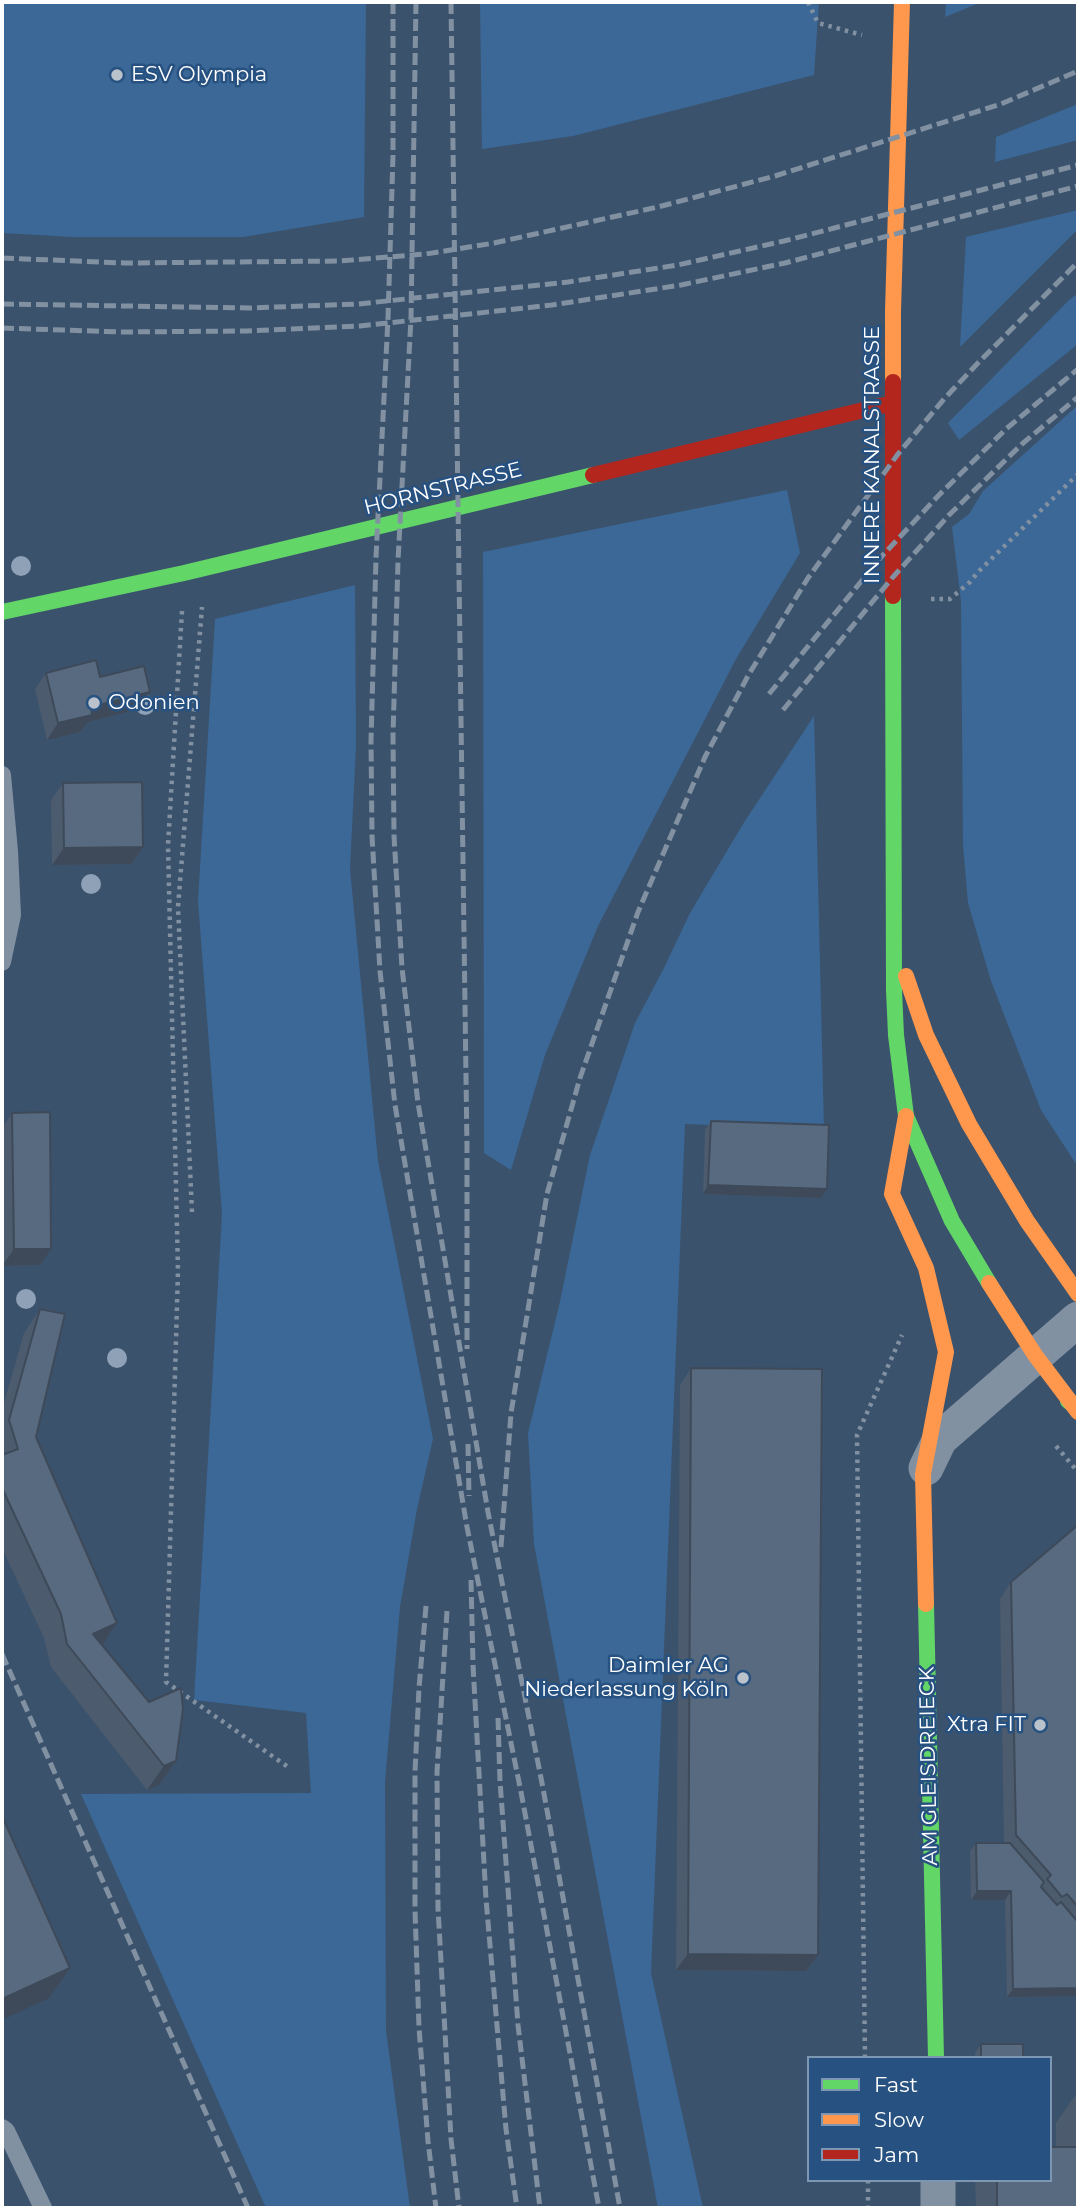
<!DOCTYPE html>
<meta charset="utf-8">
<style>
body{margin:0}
#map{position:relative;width:1080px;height:2210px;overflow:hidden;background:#3b526c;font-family:Montserrat,sans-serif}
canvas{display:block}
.frame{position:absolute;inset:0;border:4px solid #fff;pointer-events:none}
.legend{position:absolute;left:807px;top:2056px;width:245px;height:126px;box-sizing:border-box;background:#275180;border:2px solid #7d97b3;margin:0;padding:9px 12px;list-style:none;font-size:21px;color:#fff}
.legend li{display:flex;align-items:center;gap:14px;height:35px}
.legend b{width:35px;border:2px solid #7d97b3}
</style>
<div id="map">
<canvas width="1080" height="2210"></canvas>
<div class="frame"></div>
<ul class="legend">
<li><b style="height:9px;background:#63d668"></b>Fast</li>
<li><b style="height:9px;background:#ff974d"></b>Slow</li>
<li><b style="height:9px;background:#b3261e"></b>Jam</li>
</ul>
</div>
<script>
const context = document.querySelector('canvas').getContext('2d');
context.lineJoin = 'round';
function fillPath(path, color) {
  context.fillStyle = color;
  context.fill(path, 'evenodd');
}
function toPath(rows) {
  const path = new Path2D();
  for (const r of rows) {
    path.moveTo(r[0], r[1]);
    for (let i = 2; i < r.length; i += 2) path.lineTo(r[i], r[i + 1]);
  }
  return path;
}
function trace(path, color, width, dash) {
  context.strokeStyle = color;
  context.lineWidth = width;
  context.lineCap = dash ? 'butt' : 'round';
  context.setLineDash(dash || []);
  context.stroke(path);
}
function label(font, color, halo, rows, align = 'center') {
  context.font = font + ' Montserrat,sans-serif';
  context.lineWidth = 5;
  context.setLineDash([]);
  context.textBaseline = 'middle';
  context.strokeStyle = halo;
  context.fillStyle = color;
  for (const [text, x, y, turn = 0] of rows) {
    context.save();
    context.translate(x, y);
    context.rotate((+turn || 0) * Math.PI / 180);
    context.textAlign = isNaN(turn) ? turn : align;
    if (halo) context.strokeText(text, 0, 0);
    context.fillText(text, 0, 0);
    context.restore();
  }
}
fillPath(toPath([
 [2,2,366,2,364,217,243,237,73,237,2,233],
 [480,2,819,2,814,75,573,136,482,149],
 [946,2,982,2,945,17],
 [1078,104,1078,140,995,162,996,137],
 [1078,210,1078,229,960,347,966,237],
 [1078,293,1078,344,959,440,948,423,1069,300],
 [1078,405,1078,1167,1041,1110,991,981,968,903,963,845,961,601,952,527,969,514,983,491],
 [787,490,800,553,736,659,598,926,545,1055,511,1170,484,1153,483,552],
 [355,585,356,746,350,869,378,1161,433,1439,417,1509,400,1607,385,1782,386,2031,410,2208,266,2208,81,1794,311,1793,306,1713,194,1700,222,1214,198,901,215,619],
 [814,716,824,1129,685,1124,651,1973,703,2208,658,2208,534,1544,528,1433,559,1306,590,1155,635,1023,664,968,690,913,743,824]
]), '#3b6896');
trace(toPath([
 [808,2,818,23,862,35],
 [931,599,950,599,970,582,978,572,1078,474],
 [182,611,168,845,178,1271,166,1682,288,1767],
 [192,1212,178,907,202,607],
 [1056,1446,1078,1472],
 [865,2058,857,1435,902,1335],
 [868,2180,868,2208]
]), '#8191a2', 4.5, [3.5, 5]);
trace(toPath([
 [2,775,9,851,12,915,2,962],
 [2,2128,6,2131,43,2208]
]), '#8191a2', 18);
trace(toPath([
 [926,1468,940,1439,1078,1319],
 [938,2180,938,2208]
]), '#8191a2', 35);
trace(toPath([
 [893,596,894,990,896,1035,906,1116,952,1221,989,1283],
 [2,612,184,573,593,475],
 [1068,1401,1078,1408],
 [926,1604,936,2058]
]), '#63d668', 16);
trace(toPath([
 [893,382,893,311,902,2],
 [906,976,926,1035,969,1124,1027,1221,1078,1294],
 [906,1116,892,1194,926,1268,946,1352,923,1474,926,1604],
 [989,1283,1035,1355,1078,1412]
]), '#ff974d', 16);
trace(toPath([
 [893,382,893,596],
 [593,475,893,403]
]), '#b3261e', 16);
trace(toPath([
 [393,2,393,155,388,318,376,557,371,741,372,836,380,971,395,1105,467,1527,521,1792,599,2208],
 [416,2,411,318,398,561,393,735,394,836,402,968,418,1103,488,1512,542,1783,620,2208],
 [451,2,467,1148,467,1349],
 [2,258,125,263,340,261,426,254,494,243,658,207,775,176,1001,104,1078,71],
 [2,304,250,308,358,304,568,282,678,265,784,241,1078,165],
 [2,328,121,332,246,331,360,326,552,305,681,285,785,263,1078,186],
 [769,694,882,556,939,495,1006,429,1078,369],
 [783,710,893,577,949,515,1022,444,1078,397],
 [468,1444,469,1496],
 [501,1547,511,1413,547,1194,580,1078,638,912,705,757,749,674,808,578,898,454,944,399,977,364,1078,262],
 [471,1580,473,1665,486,1899,506,2129,517,2208],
 [426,1606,419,1688,415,1772,415,1910,419,2028,428,2141,436,2208],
 [447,1611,437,1772,438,1908,451,2139,459,2208],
 [2,1654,248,2208],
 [498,1718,500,1781,518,2025,540,2208]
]), '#8191a2', 5, [12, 5]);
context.fillStyle = '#8ea1b7';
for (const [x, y] of [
 [21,566],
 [145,705],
 [91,884],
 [26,1299],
 [117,1358]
]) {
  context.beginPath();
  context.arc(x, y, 10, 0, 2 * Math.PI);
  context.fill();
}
fillPath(toPath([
 [46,673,100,677,138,709,88,722,80,732,47,740,35,689],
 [63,783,143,847,131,864,52,865,51,800],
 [12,1113,40,1265,2,1266,2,1128],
 [711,1121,821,1198,703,1194,705,1130],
 [40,1309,36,1437,102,1645,176,1761,159,1785,147,1790,51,1667,44,1638,2,1548,2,1410,24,1333],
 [691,1368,818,1955,806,1971,676,1970,680,1385],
 [1078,1525,1078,1996,1007,1997,1005,1900,971,1900,970,1851,976,1843,1004,1843,1000,1599,1011,1582],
 [981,2044,1023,2058,975,2058,975,2053],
 [1077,2093,1078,2208,976,2208,975,2180,1050,2180,1056,2147,1056,2123]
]), '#4c5b6d');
fillPath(toPath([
 [150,692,138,709,88,722,80,732,47,740,58,723,91,707],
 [143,847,131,864,52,865,64,848],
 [708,1185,827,1189,821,1198,703,1194],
 [14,1249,51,1249,40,1265,2,1266],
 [117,1623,101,1647,77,1658,93,1634],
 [176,1761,159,1785,147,1790,164,1766],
 [977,1891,1011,1891,1005,1900,971,1900],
 [688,1954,818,1955,806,1971,676,1970],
 [70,1968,49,1998,2,2020,2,1999],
 [1078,1988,1078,1996,1007,1997,1013,1989]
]), '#3e4a59');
const building = toPath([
 [96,660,100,677,144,666,150,692,91,707,92,715,58,723,46,673,96,660],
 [142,782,143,847,64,848,63,783,142,782],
 [50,1112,51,1249,14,1249,12,1113,50,1112],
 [711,1121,829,1125,827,1189,708,1185,711,1121],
 [40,1309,65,1314,36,1437,117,1623,93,1634,149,1702,181,1688,183,1709,176,1761,164,1766,67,1644,61,1614,2,1488,2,1455,18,1449,9,1420,40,1309],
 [691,1368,822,1369,818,1955,688,1954,691,1368],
 [1078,1525,1078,1907,1067,1894,1062,1897,1047,1879,1051,1875,1016,1835,1011,1582,1078,1525],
 [2,1816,70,1968,2,1999,2,1816],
 [976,1843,1010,1843,1044,1882,1041,1887,1057,1905,1061,1902,1078,1922,1078,1988,1013,1989,1011,1891,977,1891,976,1843],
 [981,2044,1023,2044,1023,2058,981,2058,981,2044],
 [1077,2093,1078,2093,1078,2208,997,2208,997,2180,1050,2180,1050,2147,1077,2147,1077,2093]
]);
fillPath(building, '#586a7f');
trace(building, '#3e4a59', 2);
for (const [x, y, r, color] of [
 [117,75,7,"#bac2cc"],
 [94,703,7,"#bac2cc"],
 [743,1678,7,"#bac2cc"],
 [1040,1725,7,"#bac2cc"]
]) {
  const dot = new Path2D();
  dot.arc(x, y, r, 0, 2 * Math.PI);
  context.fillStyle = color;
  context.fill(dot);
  trace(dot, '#275180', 2.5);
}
label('21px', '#fff', '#275180', [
 ["ESV Olympia",131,75],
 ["Odonien",108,703],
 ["Daimler AG",729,1666,"right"],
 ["Niederlassung Köln",729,1690,"right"],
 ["Xtra FIT",1026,1725,"right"]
], 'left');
label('21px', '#fff', '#275180', [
 ["INNERE KANALSTRASSE",873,455,-90],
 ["HORNSTRASSE",443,489,-14],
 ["AM GLEISDREIECK",929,1766,-91]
]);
</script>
